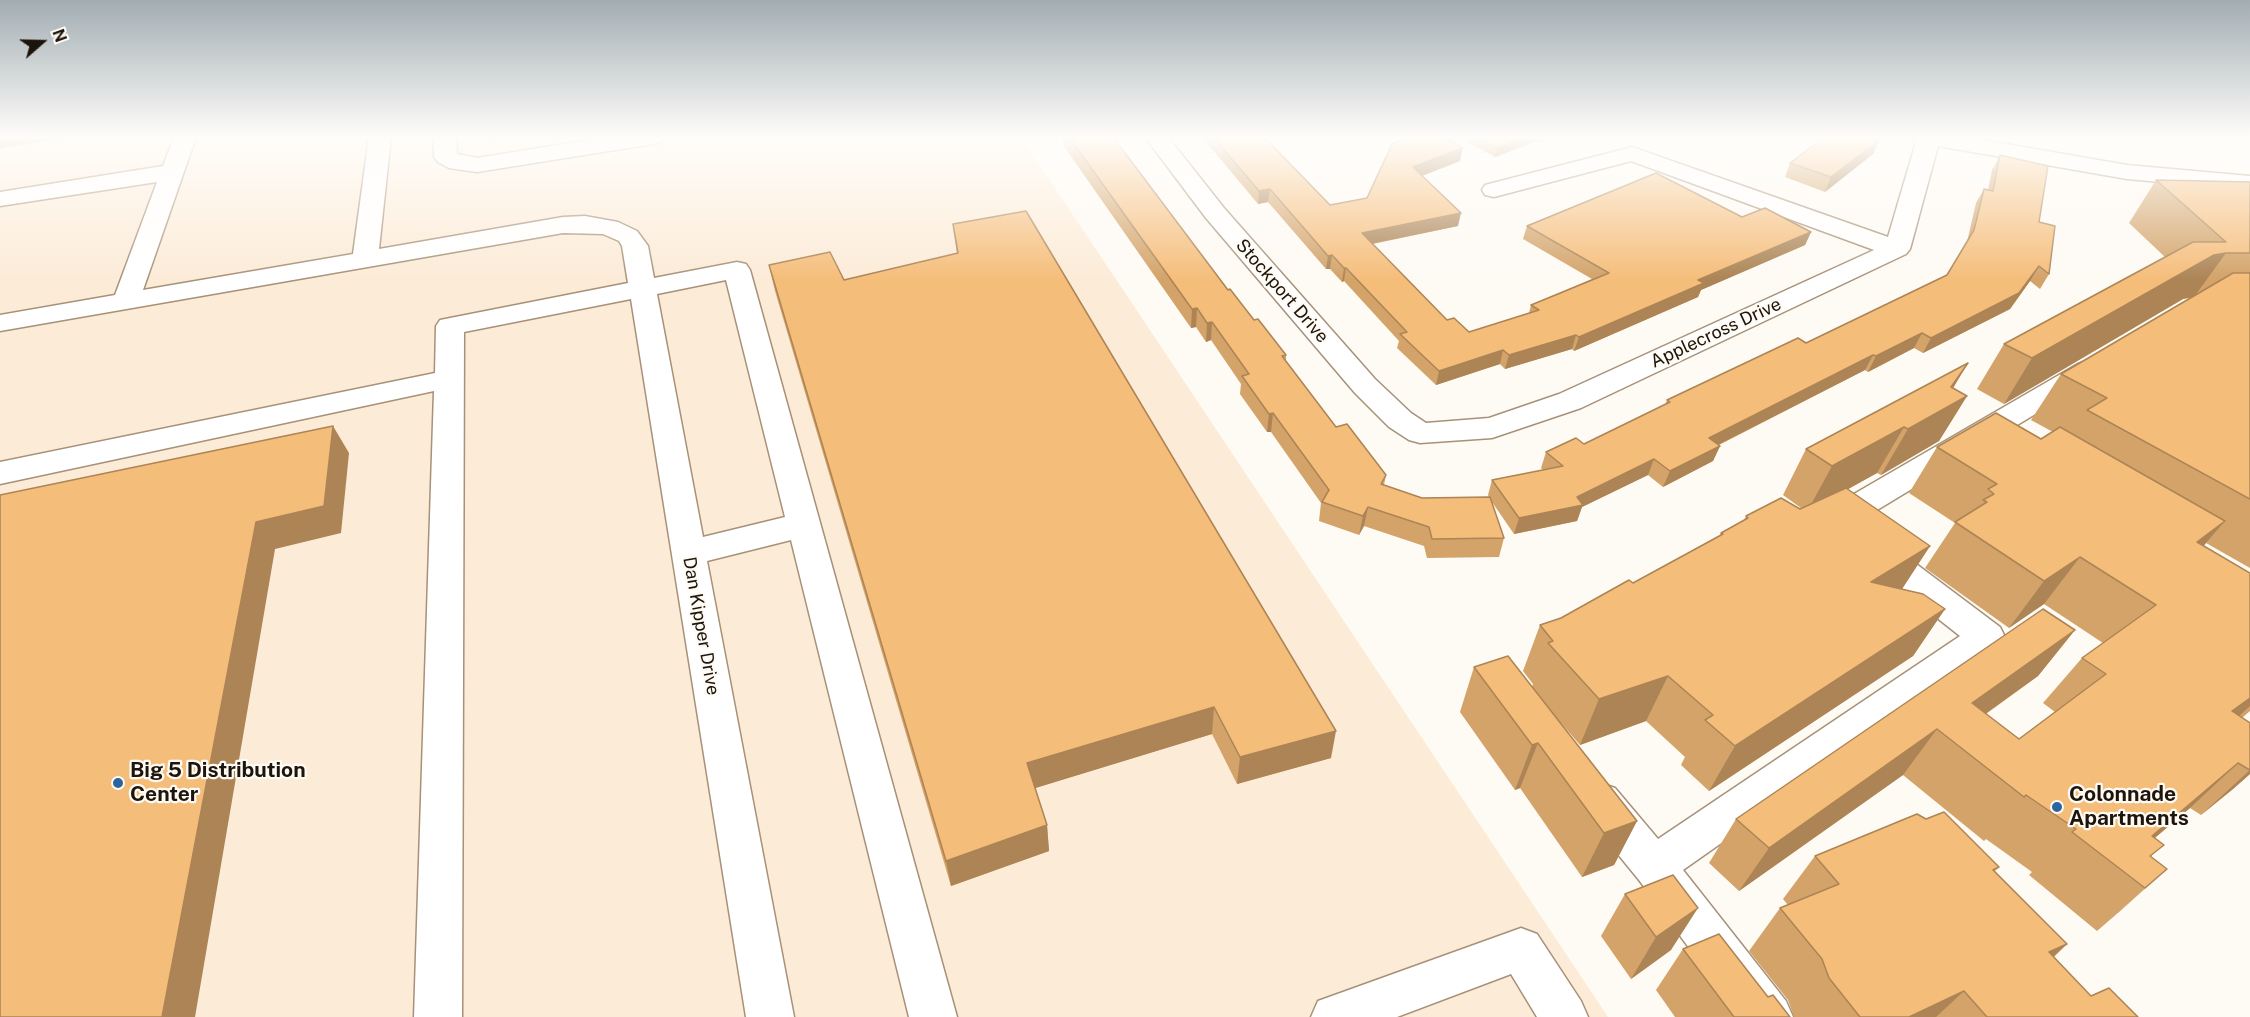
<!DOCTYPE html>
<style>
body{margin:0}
#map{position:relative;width:2250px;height:1017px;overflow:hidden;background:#fefaf4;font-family:"Public Sans",sans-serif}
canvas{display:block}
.north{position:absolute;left:12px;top:12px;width:60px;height:60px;-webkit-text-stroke:4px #fefaf4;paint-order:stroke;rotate:70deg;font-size:16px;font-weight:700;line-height:24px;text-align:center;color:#1d140b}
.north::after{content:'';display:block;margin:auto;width:21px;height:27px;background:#1d140b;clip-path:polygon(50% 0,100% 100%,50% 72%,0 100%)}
</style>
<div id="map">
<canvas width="2250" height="1017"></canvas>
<div class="north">N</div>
</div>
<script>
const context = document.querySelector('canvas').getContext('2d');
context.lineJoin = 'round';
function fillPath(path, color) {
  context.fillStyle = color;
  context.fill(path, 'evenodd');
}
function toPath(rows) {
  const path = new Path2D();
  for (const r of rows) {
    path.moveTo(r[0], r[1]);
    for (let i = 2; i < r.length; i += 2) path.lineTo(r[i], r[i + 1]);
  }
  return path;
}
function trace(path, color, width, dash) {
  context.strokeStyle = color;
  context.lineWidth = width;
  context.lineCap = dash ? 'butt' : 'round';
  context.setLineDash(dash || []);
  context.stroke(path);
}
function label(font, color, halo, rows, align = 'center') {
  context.font = font + ' "Public Sans",sans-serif';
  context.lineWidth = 4.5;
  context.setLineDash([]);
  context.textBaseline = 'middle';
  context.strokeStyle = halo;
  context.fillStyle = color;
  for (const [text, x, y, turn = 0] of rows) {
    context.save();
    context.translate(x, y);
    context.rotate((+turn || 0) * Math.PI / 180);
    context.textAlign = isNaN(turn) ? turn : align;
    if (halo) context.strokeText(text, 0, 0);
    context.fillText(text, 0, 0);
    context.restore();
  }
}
fillPath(toPath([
 [0,137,1021,137,1608,1017,0,1017]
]), '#fcebd7');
const minor = toPath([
 [174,137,196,137,143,290,353,254,369,137,391,137,379,249,563,217,585,216,618,222,637,231,648,246,654,278,737,262,746,264,750,270,957,1017,909,1017,791,540,707,561,794,1017,746,1017,631,299,464,332,462,1017,414,1017,434,391,0,484,0,462,435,373,436,326,440,320,628,283,622,246,619,241,603,234,563,233,0,331,0,315,115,295,157,182,0,206,0,192,163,166,174,137],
 [726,280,785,517,703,537,657,294,726,280],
 [434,137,456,137,457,154,477,158,608,137,664,137,661,142,653,144,477,172,449,168,438,162,434,157,434,137],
 [1145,137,1168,137,1224,208,1375,379,1411,413,1426,423,1489,418,1559,394,1874,250,1631,161,1494,197,1485,195,1482,190,1485,185,1632,147,1888,237,1916,142,1913,137,1966,137,2127,165,2250,176,2250,190,2127,179,1938,146,1910,249,1906,254,1581,408,1492,438,1420,443,1409,440,1389,427,1355,393,1206,218,1145,137],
 [2088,361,2098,364,2103,370,2098,376,1859,521,2000,627,2005,637,2000,647,1683,870,1786,1001,1793,1017,1740,1017,1639,880,1585,814,1579,801,1585,788,1600,783,1615,788,1658,839,1960,636,1823,528,1818,520,1823,512,2078,364,2088,361],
 [1521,928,1537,934,1581,1001,1588,1017,1537,1017,1511,974,1397,1017,1311,1017,1318,1001,1521,928]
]);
trace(minor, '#a79178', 3);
fillPath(minor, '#fff');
fillPath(toPath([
 [1063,137,1113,137,1228,290,1254,320,1286,355,1286,361,1336,427,1386,475,1384,485,1422,498,1489,497,1488,495,1492,480,1543,470,1541,468,1546,452,1584,444,1665,405,1667,400,1806,343,1947,275,1967,242,1976,203,1984,189,1988,190,1992,170,2000,155,2039,222,2049,274,2040,289,2030,281,2010,309,1923,353,1914,348,1868,372,1865,370,1719,445,1720,446,1713,461,1663,487,1648,475,1582,507,1577,521,1514,534,1492,502,1504,538,1499,557,1427,558,1424,546,1364,526,1359,535,1319,521,1321,503,1271,432,1267,432,1240,394,1241,384,1211,340,1206,342,1196,327,1191,328,1063,145],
 [1202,137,1264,137,1330,205,1367,198,1392,144,1460,161,1422,176,1458,226,1373,244,1447,320,1469,332,1529,313,1531,305,1592,279,1523,239,1527,226,1742,217,1811,232,1805,245,1701,290,1698,297,1574,351,1572,349,1505,369,1500,364,1436,385,1397,348,1399,341,1344,281,1342,282,1330,269,1326,269,1268,202,1258,204],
 [1458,137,1553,137,1539,143,1537,141,1495,157],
 [1877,139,1879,140,1873,154,1825,192,1785,177,1790,163],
 [2156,180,2250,182,2250,568,2206,543,2204,546,2250,573,2250,711,2242,718,2250,774,2233,789,2201,815,2190,808,2155,838,2151,857,2167,869,2097,931,2029,875,2032,872,1986,839,1984,841,1903,775,1739,891,1709,863,1736,819,2075,630,2038,676,1986,714,2019,739,2055,712,2043,703,2082,658,2103,643,2044,604,2009,628,1925,568,1955,523,1909,493,1937,447,2041,439,2053,432,2031,420,2061,374,2192,297,2183,299,2004,404,1977,389,2004,344,2165,257,2129,223],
 [953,224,1331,758,1237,784,1212,734,1035,788,1047,825,1049,851,951,886,775,291,769,265,844,280,957,254],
 [1953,388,1967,396,1939,441,1881,475,1877,473,1848,489,1930,546,1902,589,1945,609,1913,656,1709,791,1681,765,1685,757,1646,721,1580,745,1555,716,1637,821,1614,865,1582,877,1520,788,1515,790,1460,712,1474,667,1532,687,1533,684,1523,671,1540,625,1561,618,1633,583,1720,535,1721,533,1744,520,1746,516,1801,508,1783,495,1806,449],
 [1815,856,1999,867,1995,871,2067,944,2054,957,2091,996,2138,1017,1794,1017,1788,1000,1749,951,1780,908,1788,905,1783,899],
 [1625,894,1671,950,1631,979,1601,936],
 [1683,949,1768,997,1790,1017,1675,1017,1656,990]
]), '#d3a369');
fillPath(toPath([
 [0,137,75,137,0,148],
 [485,137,506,137,486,140],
 [1525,137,1538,137,1537,141,1495,157,1497,148],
 [1541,137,1553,137,1539,143],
 [1562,137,1570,137,1562,140],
 [1875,137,1878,137,1875,142,1879,140,1873,154,1825,192,1831,177],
 [1463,148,1460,161,1411,180,1413,167],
 [1270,189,1268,202,1258,204,1259,191],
 [1461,213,1458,226,1360,246,1362,233],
 [1811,232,1805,245,1701,290,1698,297,1574,351,1579,337,1698,280],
 [2226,253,2194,297,2183,299,2004,404,2032,358,2214,255],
 [1332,255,1330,269,1326,269,1328,256],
 [2039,266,2030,281,2010,309,1923,353,1931,338],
 [1344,268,1346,268,1344,281,1342,282],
 [1197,308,1196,327,1191,328,1192,309],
 [1212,322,1211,340,1206,342,1207,323],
 [1922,333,1914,348,1868,372,1876,356],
 [1576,335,1572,349,1505,369,1509,355],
 [1503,350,1500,364,1436,385,1439,371],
 [1873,355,1865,370,1702,453,1709,438],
 [1968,363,1939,412,1967,396,1939,441,1881,475,1908,429,1951,387],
 [1273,413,1271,432,1267,432,1269,414],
 [333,426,349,453,341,533,275,549,195,1017,162,1017,256,522],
 [1904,427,1877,473,1807,512,1832,466],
 [1720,446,1713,461,1663,487,1670,471],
 [1654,459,1648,475,1582,507,1577,521,1514,534,1519,518,1577,497],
 [1368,507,1364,526,1359,535,1363,516],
 [2225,521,2185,567,2197,542],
 [1930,546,1900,592,1871,582],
 [2080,557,2044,604,2009,628,2044,581],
 [1945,609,1913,656,1709,791,1735,746],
 [2075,630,2038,676,1950,739,1972,703],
 [1668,676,1646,721,1580,745,1599,699],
 [2250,698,2250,706,2237,718,2232,711],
 [1214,707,1212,734,1029,790,1027,763],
 [1937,729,1903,775,1739,891,1769,848],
 [1336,731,1331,758,1237,784,1240,757],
 [1538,743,1520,788,1515,790,1532,745],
 [2238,763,2190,808,2119,868,2152,836],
 [2250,770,2250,774,2233,789,2201,815],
 [1637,821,1614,865,1582,877,1604,833],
 [1047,825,1049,851,951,886,946,861],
 [2167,869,2119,912,2097,931],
 [1698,908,1671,950,1631,979,1656,937],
 [2067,944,2021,986,2049,952],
 [1964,991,1936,1017,1909,1017]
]), '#ac8455');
const building = toPath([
 [1069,137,1113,137,1228,290,1230,289,1254,320,1258,319,1286,355,1282,356,1336,427,1347,424,1386,475,1381,484,1422,498,1490,497,1504,538,1432,539,1429,527,1368,507,1363,516,1322,502,1329,490,1273,413,1269,414,1242,376,1249,374,1212,322,1207,323,1197,308,1192,309,1069,137],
 [1213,137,1264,137,1330,205,1367,198,1392,144,1411,137,1444,137,1463,148,1413,167,1461,213,1362,233,1447,320,1454,318,1469,332,1539,310,1531,305,1609,273,1527,226,1656,173,1742,217,1765,208,1811,232,1698,280,1704,283,1579,337,1576,335,1509,355,1503,350,1439,371,1400,334,1407,332,1346,268,1344,268,1332,255,1328,256,1270,189,1259,191,1213,137],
 [1477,137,1525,137,1497,148,1477,137],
 [1824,137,1875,137,1874,138,1879,140,1831,177,1790,163,1824,137],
 [2000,155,2048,166,2039,222,2055,226,2049,274,2039,266,2019,293,1931,338,1922,333,1876,356,1873,355,1709,438,1720,446,1670,471,1654,459,1577,497,1583,505,1519,518,1492,480,1563,466,1546,452,1576,438,1584,444,1670,402,1667,400,1798,338,1806,343,1947,275,1974,230,1984,189,1993,191,2000,155],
 [2156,180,2250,182,2250,253,2226,253,2214,255,2032,358,2004,344,2193,242,2226,242,2156,180],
 [1026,211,1336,731,1240,757,1214,707,1027,763,1047,825,946,861,769,265,830,252,844,280,958,253,953,224,1026,211],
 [2233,273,2250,273,2250,499,2087,410,2107,398,2061,374,2233,273],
 [1968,363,1951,387,1967,396,1908,429,1904,427,1832,466,1806,449,1968,363],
 [1996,413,2041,439,2060,427,2225,521,2197,542,2250,573,2250,698,2232,711,2250,723,2250,770,2238,763,2152,836,2164,845,2150,856,2167,869,2145,888,2072,832,2076,829,2026,795,2024,797,1937,729,1769,848,1736,819,2043,609,2075,630,1972,703,2019,739,2106,674,2082,658,2156,605,2080,557,2044,581,1955,522,1987,502,1983,500,1994,494,1988,489,1997,484,1937,447,1996,413],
 [333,426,324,506,256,522,162,1017,0,1017,0,495,333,426],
 [1846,488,1930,546,1871,582,1923,594,1945,609,1735,746,1705,720,1713,715,1668,676,1599,699,1548,643,1553,641,1540,625,1561,618,1629,580,1633,583,1723,534,1721,533,1748,518,1746,516,1781,498,1800,509,1846,488],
 [1508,656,1637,821,1604,833,1538,743,1532,745,1474,667,1508,656],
 [1944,812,1999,867,1993,870,2067,944,2049,952,2091,996,2109,988,2138,1017,1987,1017,1964,991,1909,1017,1860,1017,1829,978,1822,959,1780,908,1839,884,1815,856,1917,814,1926,819,1944,812],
 [1673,875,1698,908,1656,937,1625,894,1673,875],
 [1719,934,1768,997,1773,995,1790,1017,1734,1017,1683,949,1719,934]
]);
fillPath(building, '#f5bd7a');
trace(building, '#ac8455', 1.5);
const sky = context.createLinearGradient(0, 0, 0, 280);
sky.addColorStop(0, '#a2adb2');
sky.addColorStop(0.49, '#fffdfa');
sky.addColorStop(1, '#fffdfa00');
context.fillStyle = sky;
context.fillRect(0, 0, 2250, 280);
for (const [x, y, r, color] of [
 [118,783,6,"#2c659d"],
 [2057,807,6,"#2c659d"]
]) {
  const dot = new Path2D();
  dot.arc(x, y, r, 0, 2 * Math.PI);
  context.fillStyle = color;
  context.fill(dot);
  trace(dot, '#fefaf4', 2);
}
label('18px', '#1d140b', '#fefaf4', [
 ["Stockport Drive",1282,291,49],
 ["Applecross Drive",1716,333,-25],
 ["Dan Kipper Drive",701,626,80]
]);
label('bold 21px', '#1d140b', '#fefaf4', [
 ["Big 5 Distribution",130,771],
 ["Center",130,795],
 ["Colonnade",2069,795],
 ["Apartments",2069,819]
], 'left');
</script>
